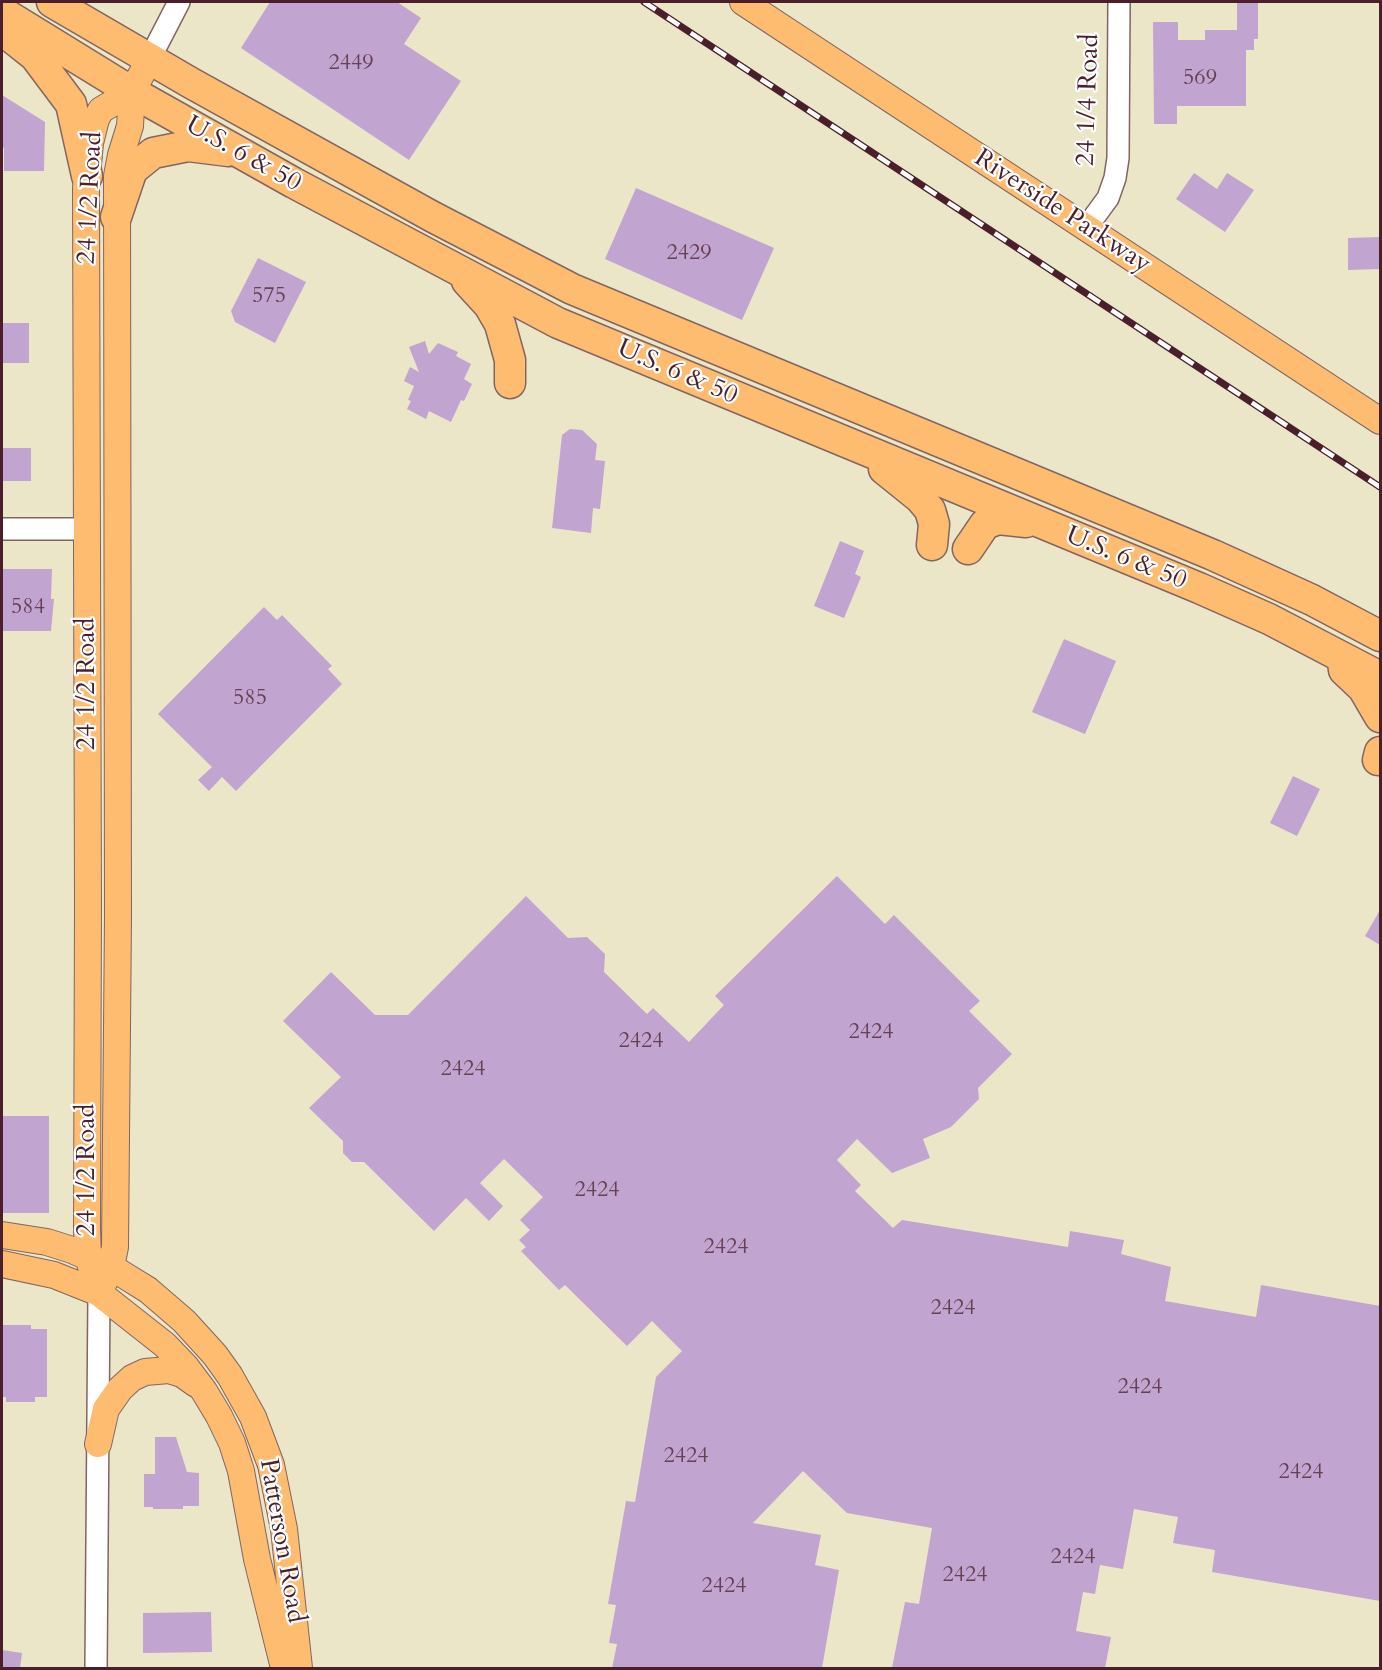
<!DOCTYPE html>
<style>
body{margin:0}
#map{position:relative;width:1382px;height:1670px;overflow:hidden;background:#ebe6c8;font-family:Cardo,serif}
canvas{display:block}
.frame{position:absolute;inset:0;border:3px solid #4a1f2b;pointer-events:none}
</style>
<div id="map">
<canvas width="1382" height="1670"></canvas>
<div class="frame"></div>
</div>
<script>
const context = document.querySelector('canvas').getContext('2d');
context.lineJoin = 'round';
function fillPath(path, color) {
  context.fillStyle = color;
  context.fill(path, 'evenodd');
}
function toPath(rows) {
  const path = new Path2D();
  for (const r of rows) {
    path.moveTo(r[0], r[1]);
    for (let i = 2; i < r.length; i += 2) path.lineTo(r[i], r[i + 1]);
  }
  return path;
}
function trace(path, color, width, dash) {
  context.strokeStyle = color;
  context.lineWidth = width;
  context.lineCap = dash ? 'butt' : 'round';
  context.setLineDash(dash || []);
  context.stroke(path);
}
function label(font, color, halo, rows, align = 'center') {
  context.font = font + ' Cardo,serif';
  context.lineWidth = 4.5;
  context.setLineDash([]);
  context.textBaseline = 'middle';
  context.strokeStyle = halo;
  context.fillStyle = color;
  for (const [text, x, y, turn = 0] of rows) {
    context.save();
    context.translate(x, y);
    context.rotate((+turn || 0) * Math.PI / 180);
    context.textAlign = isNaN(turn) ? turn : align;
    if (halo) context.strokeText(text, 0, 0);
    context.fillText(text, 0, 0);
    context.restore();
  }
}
fillPath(toPath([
 [270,2,397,2,421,18,404,44,461,81,409,160,241,48],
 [1237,2,1258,2,1258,39,1254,39,1254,50,1246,50,1246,106,1177,106,1177,124,1154,124,1153,22,1178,22,1178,40,1205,40,1205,30,1237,30],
 [2,95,45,122,44,171,4,171,4,148,2,146],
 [1194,173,1217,189,1227,173,1254,190,1225,232,1176,199],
 [636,188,774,248,742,320,605,259],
 [1380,237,1380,269,1348,270,1348,238],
 [258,258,306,282,275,343,235,322,231,311],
 [2,323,29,323,29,363,2,363],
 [425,341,429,354,438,343,458,352,456,356,471,364,464,379,472,384,464,401,461,400,451,422,429,411,426,419,407,409,411,401,408,400,414,386,404,381,410,367,419,372,409,347],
 [570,429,582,430,597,444,595,460,605,461,600,509,593,508,591,533,552,528,562,435],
 [2,448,31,448,31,481,2,481],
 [840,541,864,551,855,574,861,577,844,618,814,606],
 [2,569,52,569,51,599,54,599,51,631,2,631],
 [264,607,277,620,282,615,332,666,328,669,342,684,236,791,222,777,209,791,198,780,212,767,158,714],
 [1064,639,1116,661,1085,734,1032,712],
 [1293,776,1320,789,1297,836,1270,823],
 [837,876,885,924,894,915,980,1001,969,1011,1012,1054,978,1088,979,1099,951,1127,923,1139,930,1158,892,1173,857,1139,837,1160,861,1185,855,1191,893,1228,902,1220,1068,1247,1070,1231,1124,1240,1121,1254,1171,1267,1165,1301,1256,1317,1261,1285,1380,1306,1380,1601,1212,1572,1215,1550,1173,1543,1178,1517,1134,1509,1123,1569,1100,1565,1095,1594,1083,1592,1076,1631,1111,1637,1105,1668,892,1668,905,1602,919,1604,932,1528,847,1513,803,1471,753,1523,821,1535,815,1565,839,1570,822,1668,612,1668,617,1644,609,1643,616,1605,608,1604,626,1501,635,1502,656,1377,682,1351,652,1321,627,1346,565,1285,559,1290,521,1251,526,1247,519,1240,530,1230,520,1220,543,1197,504,1159,480,1183,503,1206,489,1221,466,1198,434,1231,364,1162,352,1162,343,1153,343,1141,309,1108,341,1077,283,1021,331,972,375,1015,408,1015,526,896,568,938,587,937,605,954,604,972,647,1014,653,1008,689,1042,724,1005,715,996],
 [1380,910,1380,945,1365,936],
 [2,1116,49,1116,49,1213,2,1213],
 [3,1325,31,1325,31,1329,47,1329,47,1397,35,1397,35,1402,6,1402,6,1397,2,1397],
 [155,1437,176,1437,187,1472,199,1473,199,1506,183,1506,183,1509,153,1509,153,1507,144,1507,144,1474,155,1474],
 [211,1612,212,1652,143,1653,143,1613],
 [2,1650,22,1653,20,1668,2,1668]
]), '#c1a4d0');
const minor = toPath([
 [149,60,179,2],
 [1086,228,1108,198,1115,178,1118,158,1119,2],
 [2,529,87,529],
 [96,1668,99,1293]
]);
const major = toPath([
 [743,2,1380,421],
 [2,1235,47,1242,72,1250,111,1267,127,1277,148,1290,184,1321,215,1355,230,1376,253,1417,271,1465,284,1529,299,1668],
 [2,1264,54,1275,99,1293,165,1345,186,1367,204,1391,219,1416,232,1443,241,1471,257,1559,284,1668],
 [99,1293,111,1267,115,1247,118,917,117,176,121,155,130,126,132,92,149,60],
 [99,1293,88,1257,87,1229,88,902,86,188,90,143,96,119,101,110,132,92],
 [98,1444,106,1409,120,1389,132,1378,145,1372,169,1370,182,1374,196,1384]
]);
const highway = toPath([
 [52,2,191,83,433,217,572,289,1213,555,1312,600,1380,636],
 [2,12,132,92,294,183,558,323,1199,588,1269,619,1380,677],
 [6,33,35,56,71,104,87,176],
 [116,217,132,170,153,153,188,146,228,151],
 [467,281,489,305,500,324,510,360,510,383],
 [884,469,920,498,930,510,934,524,932,545],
 [968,549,985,524,998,519,1026,522],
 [1343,662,1344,670,1363,688,1380,717],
 [1378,760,1380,752]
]);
trace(minor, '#826562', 24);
trace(major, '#826562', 28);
trace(highway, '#826562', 33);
trace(minor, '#fff', 21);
trace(major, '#fdbc6f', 26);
trace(highway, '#fdbc6f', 30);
const rail = toPath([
 [644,2,1380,487]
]);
trace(rail, '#4a1f2b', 7);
trace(rail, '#fff', 4.5, [14]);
label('22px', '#684054', null, [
 ["2449",351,64],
 ["569",1200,79],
 ["2429",689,254],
 ["575",269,297],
 ["584",28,608],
 ["585",250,699],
 ["2424",871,1033],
 ["2424",641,1042],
 ["2424",463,1070],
 ["2424",597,1191],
 ["2424",726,1248],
 ["2424",953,1309],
 ["2424",1140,1388],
 ["2424",686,1457],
 ["2424",1301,1473],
 ["2424",1073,1558],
 ["2424",965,1576],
 ["2424",724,1587]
]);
label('26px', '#4a1f2b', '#fff', [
 ["24 1/4 Road",1089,100,-88],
 ["U.S. 6 & 50",243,155,29],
 ["24 1/2 Road",91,198,-87],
 ["Riverside Parkway",1062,212,33],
 ["U.S. 6 & 50",677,373,23],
 ["U.S. 6 & 50",1126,559,22],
 ["24 1/2 Road",88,684,-90],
 ["24 1/2 Road",88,1170,-90],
 ["Patterson Road",281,1541,80]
]);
</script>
